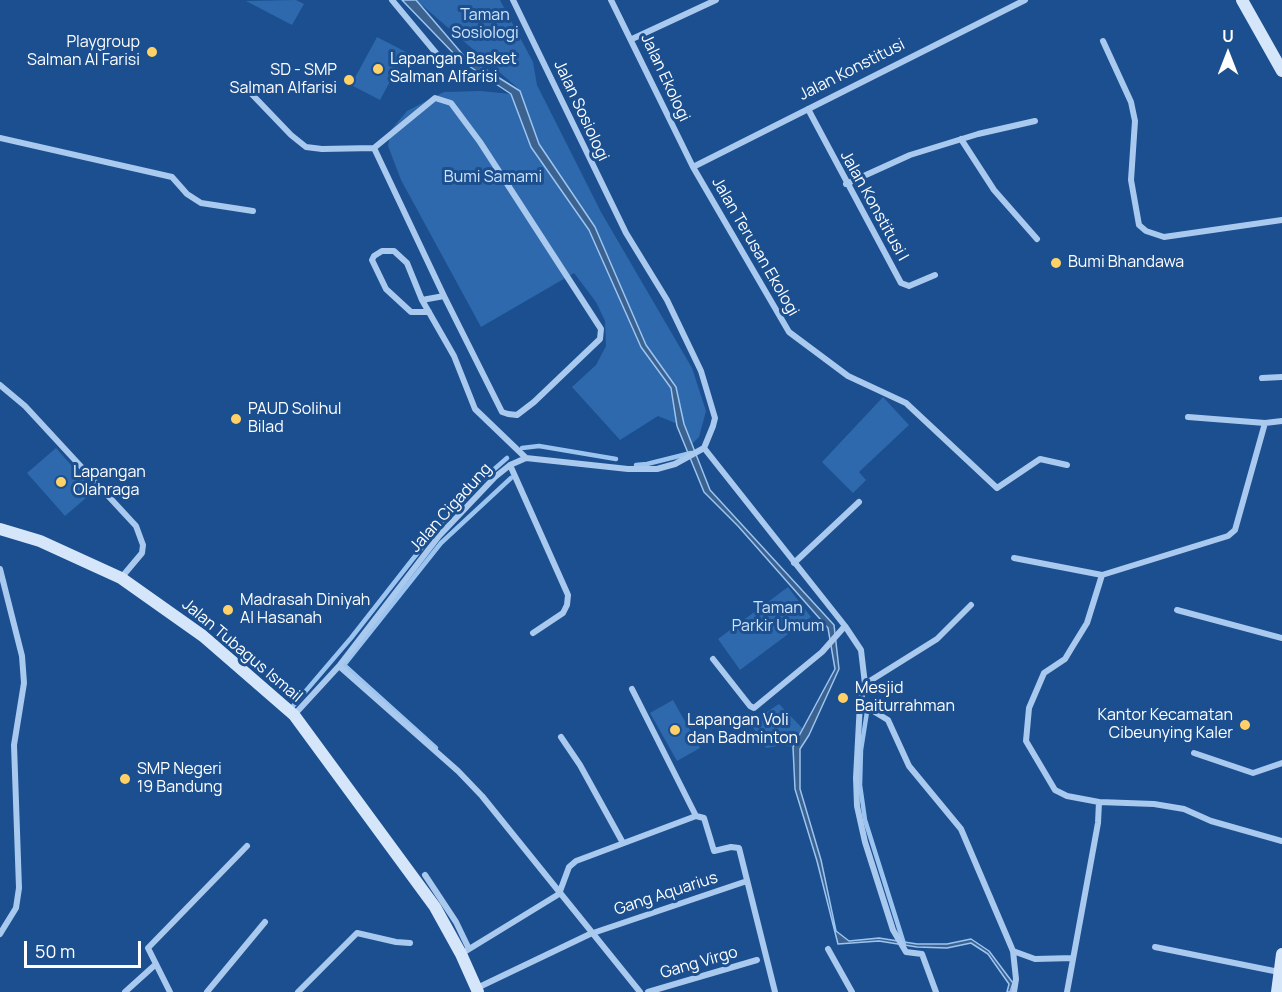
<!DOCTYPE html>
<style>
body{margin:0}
#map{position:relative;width:1282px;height:992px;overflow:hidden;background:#1b4f8f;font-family:Manrope,sans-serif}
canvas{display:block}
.north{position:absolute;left:1198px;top:24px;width:60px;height:60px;-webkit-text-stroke:4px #1b4f8f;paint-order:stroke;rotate:0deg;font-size:16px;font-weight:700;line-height:24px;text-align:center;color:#fff}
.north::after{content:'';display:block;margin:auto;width:21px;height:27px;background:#fff;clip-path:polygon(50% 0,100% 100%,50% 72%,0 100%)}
.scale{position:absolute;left:24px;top:941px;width:117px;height:27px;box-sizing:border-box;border:3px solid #fff;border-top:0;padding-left:8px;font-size:18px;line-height:21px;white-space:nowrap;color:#fff;-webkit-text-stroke:4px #1b4f8f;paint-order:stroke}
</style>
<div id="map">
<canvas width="1282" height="992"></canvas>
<div class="north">U</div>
<div class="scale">50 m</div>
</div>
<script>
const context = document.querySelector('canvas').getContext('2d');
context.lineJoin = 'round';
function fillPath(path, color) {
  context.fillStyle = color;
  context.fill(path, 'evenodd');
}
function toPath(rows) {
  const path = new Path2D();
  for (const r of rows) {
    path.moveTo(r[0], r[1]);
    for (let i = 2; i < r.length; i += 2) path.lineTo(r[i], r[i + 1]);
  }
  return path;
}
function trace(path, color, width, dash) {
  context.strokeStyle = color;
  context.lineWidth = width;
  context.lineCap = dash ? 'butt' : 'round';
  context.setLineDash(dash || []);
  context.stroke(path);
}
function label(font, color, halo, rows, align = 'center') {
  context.font = font + ' Manrope,sans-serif';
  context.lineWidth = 6;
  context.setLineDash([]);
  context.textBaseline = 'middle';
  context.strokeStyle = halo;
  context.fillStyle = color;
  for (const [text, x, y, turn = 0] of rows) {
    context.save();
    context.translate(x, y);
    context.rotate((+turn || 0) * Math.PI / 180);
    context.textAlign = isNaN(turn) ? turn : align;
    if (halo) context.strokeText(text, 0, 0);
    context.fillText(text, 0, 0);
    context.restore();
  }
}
fillPath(toPath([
 [296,0,304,4,292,25,246,1],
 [416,0,500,0,533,62,537,85,601,212,692,368,706,411,699,437,689,447,680,425,658,416,620,440,572,387,596,365,606,346,605,321,596,302,574,273,481,327,401,180,388,146,391,130,407,111,444,92,481,91,511,94,520,90],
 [377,37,406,52,380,100,351,85],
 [883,397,909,425,859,472,866,480,853,493,822,462],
 [56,448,94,491,65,516,27,473],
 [788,587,811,617,740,670,718,639],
 [673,700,700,748,677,761,650,713],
 [779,704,803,729,793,747,783,745,766,748,750,723]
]), '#2e69ad');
const water = toPath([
 [402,0,416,0,464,56,520,91,539,144,595,227,646,345,676,387,684,424,710,490,834,625,839,669,809,735,800,749,800,789,821,860,836,931,849,941,879,938,917,944,947,944,971,939,989,951,1013,983,1010,992,1007,992,1009,984,988,954,971,943,947,948,917,947,879,941,838,944,817,861,795,789,793,747,835,669,828,628,738,526,704,492,677,426,671,388,641,347,589,230,531,147,511,94,460,60,402,0]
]);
fillPath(water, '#3c6290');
trace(water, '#9cc4f0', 1.5);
trace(toPath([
 [522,448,539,446,616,459],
 [636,465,647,464,691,453],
 [293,706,351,638,441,523,475,486,507,458],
 [867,712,861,750,860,785,865,820,904,944],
 [436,748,344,665,441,543,511,478]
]), '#9cc4f0', 4.5);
trace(toPath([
 [392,0,436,53],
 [611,0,693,167,789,332,848,376,906,403,997,488,1040,459,1067,465],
 [632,39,716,0],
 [1103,41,1131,102,1135,121,1131,180,1139,225,1146,231,1164,237,1282,220],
 [243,85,291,135,306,147,322,149,374,148,435,98,451,103,480,142,601,329,600,339,534,402,517,415,508,414,502,412,444,296,422,300],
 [808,109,901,283,909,286,935,275],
 [0,138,172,177,187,194,201,203,253,211],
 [961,139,994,190,1037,239],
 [374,148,444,296],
 [693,167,1025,0],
 [846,184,910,155,978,134,1035,121],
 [429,312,411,312,386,289,372,260,374,256,382,251,394,251,407,263,422,300,454,356,475,409,526,458],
 [1262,378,1282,377],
 [0,385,25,406,136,526,143,545,142,553,121,578],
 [1188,417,1265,423],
 [704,448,845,626,861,650,865,684,860,703,856,778,857,806,865,842,893,930,906,952,922,954,936,992],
 [510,465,568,595,567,605,563,613,533,633],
 [1014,558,1102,575],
 [794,563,859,502],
 [0,569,22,656,24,683,14,745,19,888,16,908,0,934],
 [1177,610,1282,638],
 [713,659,750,706,754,708,822,652,845,626],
 [339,666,458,771,482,796,640,992],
 [865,684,937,639,971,605],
 [632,689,696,816],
 [860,703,888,720,909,766,961,829,1013,951,1016,979,1014,992],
 [294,715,339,666,439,536,495,477,510,465,526,458,628,469,657,469,675,464,704,448,713,426,715,418,701,371,667,300,626,233,513,0],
 [561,737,580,765,623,843],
 [1194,753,1253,773,1282,763],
 [1099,802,1067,796,1055,790,1026,741,1029,708,1044,673,1065,659,1071,649,1087,623,1102,575,1228,536,1235,530,1265,423,1282,421],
 [696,816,704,818,714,851,731,847,739,848,775,992],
 [425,875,456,922,469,949],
 [593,933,747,881],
 [1155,947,1279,972],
 [828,949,852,992],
 [1013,951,1035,959,1073,958],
 [461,954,559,894,569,867,576,861,696,816],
 [477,988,590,934],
 [125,992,156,964],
 [170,992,148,948,247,846],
 [207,992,265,922],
 [298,992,357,933,396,942,410,943],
 [648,992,757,960],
 [1067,992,1098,823,1099,802,1154,804,1184,809,1211,821,1282,841]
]), '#a9c9ee', 6);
trace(toPath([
 [1242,0,1282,71],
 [0,529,40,541,121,578,203,636,294,715,435,907,461,954,478,992],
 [1277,992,1282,954]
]), '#d6e6fa', 12);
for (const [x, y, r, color] of [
 [152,52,6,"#ffd166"],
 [378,69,6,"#ffd166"],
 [349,80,6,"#ffd166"],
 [1056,263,6,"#ffd166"],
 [236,419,6,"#ffd166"],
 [61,482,6,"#ffd166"],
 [228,610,6,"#ffd166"],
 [843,698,6,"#ffd166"],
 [1245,725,6,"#ffd166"],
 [675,730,6,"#ffd166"],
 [125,779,6,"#ffd166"]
]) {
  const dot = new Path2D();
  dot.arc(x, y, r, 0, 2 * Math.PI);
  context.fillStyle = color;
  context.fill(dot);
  trace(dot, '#1b4f8f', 2);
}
label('16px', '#cfe3fa', '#1b4f8f', [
 ["Taman",485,16],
 ["Sosiologi",485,34],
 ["Bumi Samami",493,178],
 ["Taman",778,609],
 ["Parkir Umum",778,627]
]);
label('16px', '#fff', '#1b4f8f', [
 ["Playgroup",140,43,"right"],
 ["Salman Al Farisi",140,61,"right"],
 ["Lapangan Basket",390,60],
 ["Salman Alfarisi",390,78],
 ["SD - SMP",337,71,"right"],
 ["Salman Alfarisi",337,89,"right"],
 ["Bumi Bhandawa",1068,263],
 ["PAUD Solihul",248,410],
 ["Bilad",248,428],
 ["Lapangan",73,473],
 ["Olahraga",73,491],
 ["Madrasah Diniyah",240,601],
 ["Al Hasanah",240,619],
 ["Mesjid",855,689],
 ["Baiturrahman",855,707],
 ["Kantor Kecamatan",1233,716,"right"],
 ["Cibeunying Kaler",1233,734,"right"],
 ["Lapangan Voli",687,721],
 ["dan Badminton",687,739],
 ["SMP Negeri",137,770],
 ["19 Bandung",137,788]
], 'left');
label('16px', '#fff', '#1b4f8f', [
 ["Jalan Konstitusi",852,70,-27],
 ["Jalan Ekologi",665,78,65],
 ["Jalan Sosiologi",581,111,65],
 ["Jalan Konstitusi I",874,206,61],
 ["Jalan Terusan Ekologi",755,247,60],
 ["Jalan Cigadung",451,508,-48],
 ["Jalan Tubagus Ismail",242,651,40],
 ["Gang Aquarius",666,894,-18],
 ["Gang Virgo",699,963,-16]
]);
</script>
